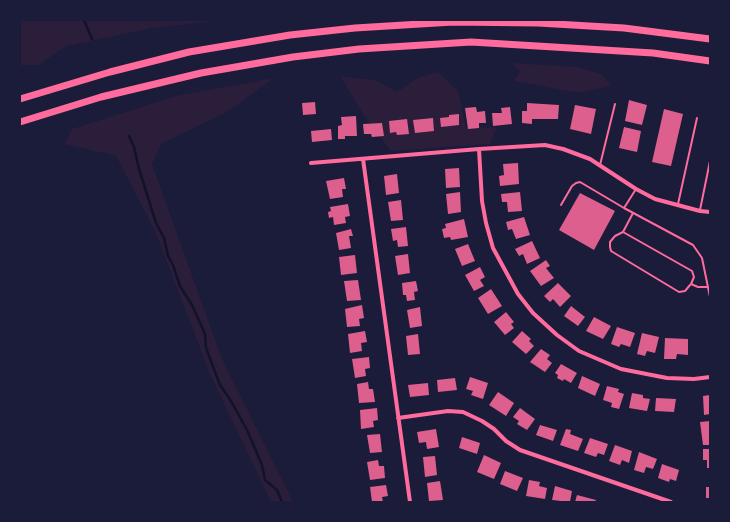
<!DOCTYPE html>
<style>
body{margin:0}
#map{position:relative;width:730px;height:522px;overflow:hidden;background:#1b1b3a;font-family:Barlow,sans-serif}
canvas{display:block}
.frame{position:absolute;inset:0;border:21px solid #1b1b3a;pointer-events:none}
</style>
<div id="map">
<canvas width="730" height="522"></canvas>
<div class="frame"></div>
</div>
<script>
const context = document.querySelector('canvas').getContext('2d');
context.lineJoin = 'round';
function fillPath(path, color) {
  context.fillStyle = color;
  context.fill(path, 'evenodd');
}
function toPath(rows) {
  const path = new Path2D();
  for (const r of rows) {
    path.moveTo(r[0], r[1]);
    for (let i = 2; i < r.length; i += 2) path.lineTo(r[i], r[i + 1]);
  }
  return path;
}
function trace(path, color, width, dash) {
  context.strokeStyle = color;
  context.lineWidth = width;
  context.lineCap = dash ? 'butt' : 'round';
  context.setLineDash(dash || []);
  context.stroke(path);
}
fillPath(toPath([
 [25,20,224,20,152,28,67,46,38,65,20,65,20,21],
 [512,63,577,67,602,74,611,86,579,93,514,81,520,72],
 [438,72,458,91,466,128,497,127,490,144,391,151,365,117,340,76,375,80,397,92,417,78],
 [274,78,227,112,161,144,152,164,222,359,293,502,271,502,210,374,156,233,116,156,65,144,72,129,176,96]
]), '#2a1e3b');
trace(toPath([
 [84,20,92,39],
 [129,136,134,147,139,169,156,223,164,238,168,256,173,265,180,286,192,305,205,334,206,348,220,385,231,401,247,430,262,465,265,480,277,490,282,502]
]), '#12122b', 2.5);
fillPath(toPath([
 [629,100,647,105,642,125,625,121],
 [315,102,316,114,303,115,302,103],
 [527,103,559,105,558,119,532,119,532,124,522,123,522,111,527,111],
 [575,105,596,109,591,134,570,129],
 [476,107,477,112,485,111,486,123,479,123,479,128,468,129,465,108],
 [510,107,512,124,493,126,492,113,502,113,501,108],
 [664,109,683,114,671,166,652,162],
 [459,114,459,125,441,127,440,118,449,117,449,115],
 [356,116,357,136,345,136,345,139,338,139,338,126,342,125,341,117],
 [433,118,434,131,415,133,413,120],
 [407,119,409,134,397,135,396,132,390,133,389,121],
 [382,123,384,136,372,137,371,134,364,134,363,124],
 [624,127,641,131,637,152,619,148],
 [331,129,332,140,312,142,311,131],
 [518,163,519,184,500,186,499,176,504,175,503,164],
 [459,168,460,187,446,188,445,169],
 [397,174,399,193,386,195,384,176],
 [344,178,346,189,342,189,343,197,330,199,326,181],
 [460,192,461,212,448,214,446,194],
 [520,192,522,211,508,212,507,202,502,202,501,194],
 [580,193,615,211,594,250,559,230],
 [401,200,403,220,391,221,388,202],
 [348,204,350,216,345,217,346,223,334,225,333,217,329,218,328,212,331,211,330,207],
 [524,217,530,235,516,239,512,229,508,230,506,222],
 [464,219,468,237,451,240,450,237,444,238,442,229,446,228,445,224],
 [406,227,408,246,398,247,397,240,393,241,391,229],
 [351,229,353,236,349,236,351,248,339,250,336,233],
 [532,241,540,258,527,264,523,254,519,256,515,249],
 [468,244,475,261,462,266,455,249],
 [408,254,410,273,398,275,395,256],
 [355,255,357,273,341,275,339,257],
 [546,260,550,266,546,268,554,278,541,286,530,271],
 [480,267,485,277,480,280,484,286,474,291,465,275],
 [358,280,361,300,347,301,344,281],
 [416,281,418,291,414,292,415,300,407,301,406,295,403,295,402,283],
 [558,283,571,296,560,307,553,299,550,302,544,296],
 [491,289,502,306,488,314,478,298],
 [362,305,364,318,359,319,360,326,347,327,345,309],
 [571,306,585,317,578,326,564,316],
 [420,307,422,326,410,328,407,310],
 [506,312,514,322,511,324,514,328,505,335,494,322],
 [594,317,611,326,603,339,586,331],
 [617,327,635,333,630,347,621,344,619,347,611,344],
 [365,331,367,342,361,343,362,351,350,353,348,334],
 [522,331,531,339,529,341,534,346,526,354,512,342],
 [642,333,659,337,655,353,647,351,645,356,637,354],
 [418,334,420,354,408,355,406,336],
 [665,338,688,339,688,355,677,354,676,359,664,359],
 [541,349,550,355,547,359,552,363,545,372,530,362],
 [369,357,370,368,365,369,366,376,355,378,352,359],
 [561,364,577,373,571,383,564,379,563,381,557,378,558,375,555,373],
 [582,376,600,384,595,396,578,388],
 [470,377,488,383,483,399,471,395,473,391,466,389],
 [455,378,457,390,438,392,437,380],
 [368,382,369,389,373,389,375,402,359,403,357,384],
 [428,383,429,395,410,397,408,385],
 [607,386,619,389,618,392,624,394,619,409,611,407,612,403,603,400],
 [498,392,514,403,506,416,489,405],
 [632,393,643,395,643,398,650,399,647,411,629,408],
 [710,395,710,414,704,415,703,396],
 [656,398,676,399,674,412,655,411],
 [377,408,378,420,373,421,374,427,361,429,360,410],
 [520,408,535,419,527,430,517,424,519,421,513,417],
 [710,421,710,445,703,445,700,422],
 [540,425,557,430,553,441,536,435],
 [436,429,439,447,427,449,426,442,419,443,417,432],
 [566,429,571,430,570,434,583,439,578,451,560,445],
 [380,434,382,452,370,453,367,435],
 [462,437,480,443,477,454,459,448],
 [590,438,608,444,604,455,598,453,596,457,584,453],
 [615,445,632,451,629,463,622,460,620,465,609,461],
 [703,449,710,449,710,468,707,468,707,460,703,460],
 [639,452,657,459,653,469,646,467,644,473,634,470],
 [484,455,501,463,494,479,477,472],
 [435,456,437,475,425,477,423,457],
 [378,460,379,466,384,466,385,478,370,480,367,462],
 [662,464,679,470,676,481,670,479,669,482,658,478],
 [505,471,523,478,517,491,500,484],
 [529,480,540,482,539,486,547,488,545,499,526,496],
 [440,481,443,500,429,501,427,483],
 [386,485,388,496,382,497,383,502,372,502,370,487],
 [555,486,572,491,570,502,552,500],
 [706,487,710,487,710,498,706,498],
 [577,495,596,500,595,502,575,502]
]), '#dd5f8e');
trace(toPath([
 [600,165,615,104],
 [636,189,624,208,693,245,702,258,710,297],
 [678,204,697,118],
 [561,205,572,186,576,183,580,182,624,208],
 [700,210,710,161],
 [633,213,623,232,692,271,694,277,691,284,698,287,707,287],
 [623,232,615,236,610,242,610,247,611,251,679,292,685,291,690,285]
]), '#ff6b9d', 2);
trace(toPath([
 [479,149,482,201,486,223,493,248,518,294,533,313,557,335,579,351,621,369,667,378,694,379,710,377],
 [363,159,410,502],
 [311,163,479,149,545,145,563,149,590,159,636,189,655,199,700,211,710,212],
 [398,418,448,411,463,412,482,421,494,429,506,441,520,450,671,502]
]), '#ff6b9d', 4);
trace(toPath([
 [20,99,110,72,189,52,290,35,355,28,453,22,538,23,624,28,710,39],
 [20,122,101,97,201,73,293,57,359,49,471,42,653,53,710,61]
]), '#ff6b9d', 7);
</script>
